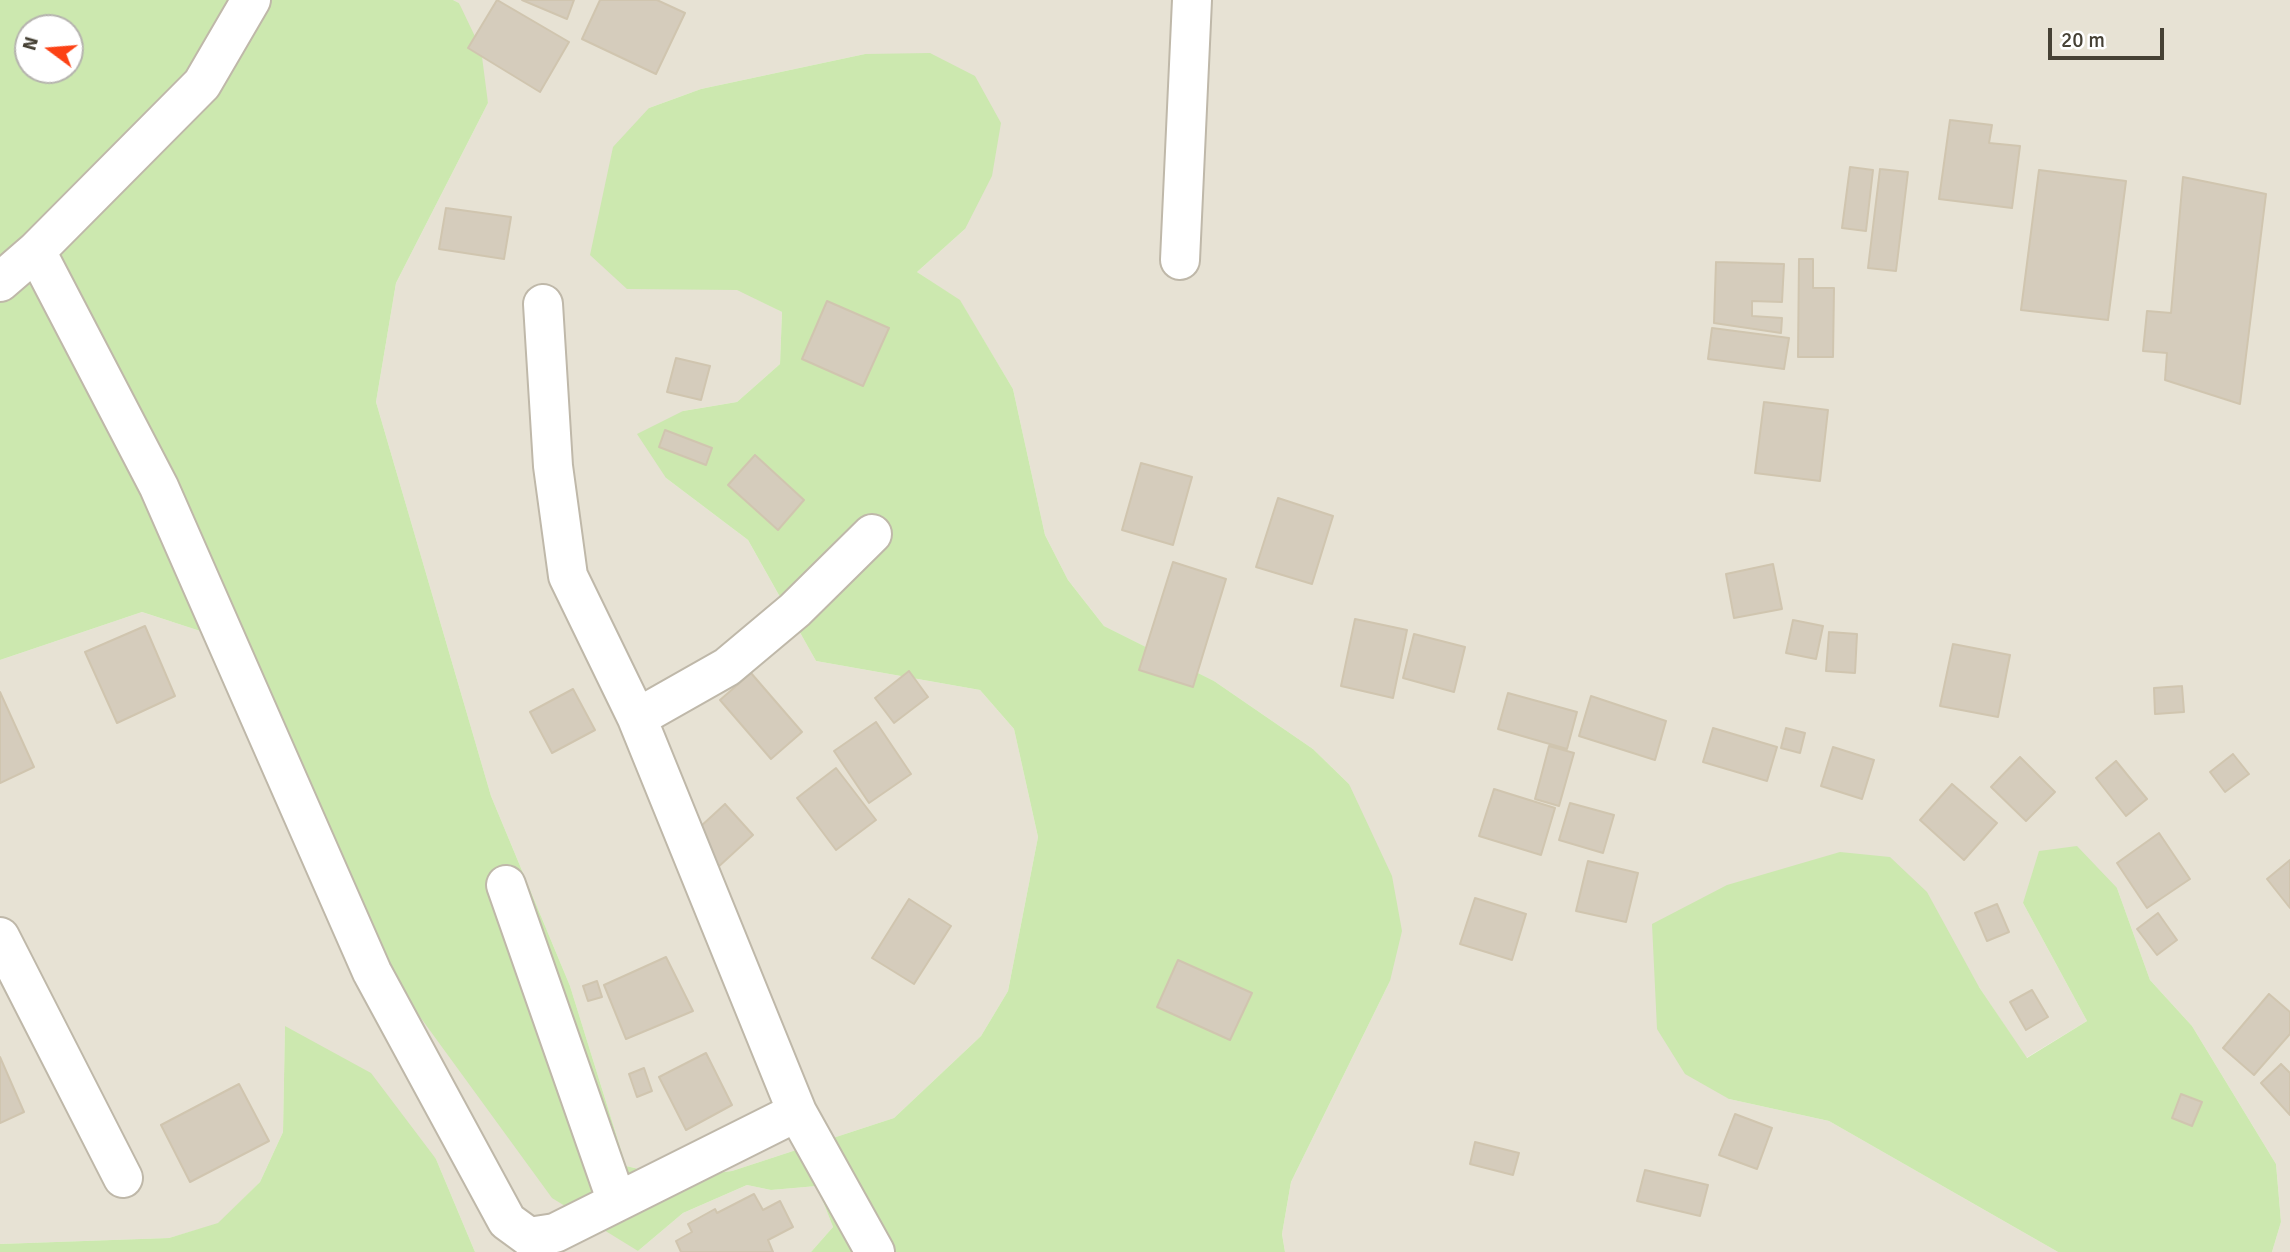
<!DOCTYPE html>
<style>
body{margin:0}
#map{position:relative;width:2290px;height:1252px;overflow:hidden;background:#f3f0e6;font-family:Signika,sans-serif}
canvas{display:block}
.north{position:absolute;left:14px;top:14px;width:70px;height:70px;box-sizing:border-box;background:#fff;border:2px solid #b5b3ae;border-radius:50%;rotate:286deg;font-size:19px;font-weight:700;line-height:28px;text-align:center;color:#464135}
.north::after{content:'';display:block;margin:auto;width:24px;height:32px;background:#fc4215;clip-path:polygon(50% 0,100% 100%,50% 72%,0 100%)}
.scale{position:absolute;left:2048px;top:28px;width:116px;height:32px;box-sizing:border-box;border:4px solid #464135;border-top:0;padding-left:9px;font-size:21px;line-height:24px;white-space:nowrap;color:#464135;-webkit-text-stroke:5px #fff;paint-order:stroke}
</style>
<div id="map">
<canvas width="2290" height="1252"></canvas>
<div class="north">N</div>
<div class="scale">20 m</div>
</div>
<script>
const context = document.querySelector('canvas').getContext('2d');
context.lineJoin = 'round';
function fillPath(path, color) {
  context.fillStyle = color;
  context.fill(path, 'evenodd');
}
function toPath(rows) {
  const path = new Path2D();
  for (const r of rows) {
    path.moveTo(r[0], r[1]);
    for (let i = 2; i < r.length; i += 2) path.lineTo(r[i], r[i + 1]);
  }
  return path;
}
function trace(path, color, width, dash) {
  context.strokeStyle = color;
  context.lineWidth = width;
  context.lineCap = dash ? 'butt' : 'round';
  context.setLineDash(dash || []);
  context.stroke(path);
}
fillPath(toPath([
 [453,0,2290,0,2290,1252,2272,1252,2281,1222,2276,1164,2192,1026,2150,980,2117,888,2023,903,2087,1021,2026,1058,1979,987,1729,1099,1829,1121,2058,1252,1285,1252,1282,1234,1291,1182,1390,981,1349,784,1313,749,1214,681,1104,626,1068,580,1045,535,1013,389,960,301,917,272,965,229,865,54,701,89,649,108,627,289,737,289,782,312,780,364,737,402,683,411,666,478,748,540,816,661,980,690,1014,729,1038,837,1008,991,981,1036,894,1118,732,1171,679,1178,626,1166,570,986,491,796,376,402,396,283,488,103,459,3],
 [142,612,237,643,638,1251,683,1213,747,1185,771,1190,817,1186,833,1227,811,1252,475,1252,436,1159,285,1027,283,1132,260,1182,218,1224,169,1238,0,1244,0,660]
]), '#e7e2d4');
fillPath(toPath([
 [0,0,453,0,459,3,481,49,488,103,396,283,376,402,491,796,570,986,626,1166,678,1178,732,1171,894,1118,981,1036,1008,991,1038,837,1014,729,980,690,816,661,748,540,666,478,637,434,683,411,737,402,780,364,782,312,737,290,627,289,590,255,613,147,649,108,701,89,865,54,930,53,975,76,1001,123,992,176,965,229,917,272,960,300,1013,389,1045,535,1068,580,1104,626,1214,681,1313,749,1349,784,1392,876,1402,931,1390,981,1291,1182,1282,1234,1285,1252,811,1252,833,1227,817,1186,771,1190,747,1185,683,1213,638,1251,552,1198,356,929,237,643,142,612,0,660],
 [28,28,70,28,70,70,28,70],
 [2077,846,2117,888,2150,980,2192,1026,2276,1164,2281,1222,2272,1252,2058,1252,1829,1121,1729,1099,1685,1074,1657,1029,1652,924,1727,885,1840,852,1890,857,1927,892,1979,987,2027,1058,2087,1021,2023,903,2039,851],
 [285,1026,371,1073,436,1159,475,1252,0,1252,0,1244,169,1238,218,1223,260,1182,283,1132]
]), '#cce8af');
const building = toPath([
 [497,0,569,42,540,92,468,48,497,0],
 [522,0,574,0,567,19,522,0],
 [600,0,657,0,685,13,656,74,582,39,600,0],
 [1950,120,1992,125,1989,143,2020,146,2012,208,1939,199,1950,120],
 [1850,167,1873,170,1866,231,1842,228,1850,167],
 [1880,169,1908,172,1896,271,1868,268,1880,169],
 [2039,170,2126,181,2108,320,2021,310,2039,170],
 [2183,177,2266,194,2240,404,2165,380,2167,353,2143,351,2147,311,2171,313,2183,177],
 [446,208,511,217,504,259,439,249,446,208],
 [1799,259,1813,259,1813,288,1834,288,1833,357,1798,357,1799,259],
 [1716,262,1784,264,1782,302,1752,301,1752,316,1782,318,1781,333,1714,323,1716,262],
 [827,301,889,328,863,386,802,359,827,301],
 [1712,328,1789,338,1784,369,1708,359,1712,328],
 [676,358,710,366,701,400,667,392,676,358],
 [1764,402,1828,410,1820,481,1755,473,1764,402],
 [665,430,712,448,706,465,659,447,665,430],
 [755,455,804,500,778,530,728,485,755,455],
 [1141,463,1192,477,1173,545,1122,530,1141,463],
 [1278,498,1333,516,1312,584,1256,567,1278,498],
 [1173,562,1226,579,1193,687,1139,670,1173,562],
 [1773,564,1782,609,1734,618,1726,574,1773,564],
 [1355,619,1407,630,1393,698,1341,686,1355,619],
 [1793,620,1823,626,1816,659,1786,653,1793,620],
 [145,626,175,696,117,723,85,652,145,626],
 [1829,632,1857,634,1855,673,1826,671,1829,632],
 [1414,634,1465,647,1454,692,1403,678,1414,634],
 [1953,644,2010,655,1998,717,1940,706,1953,644],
 [909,671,928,697,894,723,875,698,909,671],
 [751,673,802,732,771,759,720,700,751,673],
 [2182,686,2184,712,2155,714,2154,688,2182,686],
 [573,689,595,730,552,753,530,712,573,689],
 [0,692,34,767,0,783,0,692],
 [1508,693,1577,712,1567,749,1498,729,1508,693],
 [1591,696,1666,721,1655,760,1579,736,1591,696],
 [876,722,911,774,869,803,834,751,876,722],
 [1713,728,1777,747,1767,781,1703,762,1713,728],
 [1786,728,1805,733,1800,753,1781,748,1786,728],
 [1549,746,1574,753,1559,806,1535,799,1549,746],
 [1833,747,1874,760,1862,799,1821,786,1833,747],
 [2233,754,2249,774,2225,792,2210,772,2233,754],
 [2020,757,2055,792,2026,821,1991,787,2020,757],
 [2116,761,2147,799,2126,816,2096,778,2116,761],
 [836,768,876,820,836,850,797,798,836,768],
 [1952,784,1997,823,1964,860,1920,820,1952,784],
 [1494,789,1555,808,1541,855,1479,836,1494,789],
 [1570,803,1614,815,1603,853,1559,840,1570,803],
 [725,804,753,835,716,869,688,838,725,804],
 [2159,833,2190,879,2147,908,2117,863,2159,833],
 [2290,860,2290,908,2267,879,2290,860],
 [1588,861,1638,873,1626,922,1576,911,1588,861],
 [1475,898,1526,914,1512,960,1460,944,1475,898],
 [909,899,951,926,914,984,872,958,909,899],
 [1997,904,2009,932,1987,941,1975,913,1997,904],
 [2158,913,2177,940,2157,955,2137,929,2158,913],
 [666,957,693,1011,626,1039,604,985,666,957],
 [1178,960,1252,993,1230,1040,1157,1007,1178,960],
 [597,981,602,997,588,1001,583,986,597,981],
 [2032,990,2048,1017,2026,1030,2010,1002,2032,990],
 [2269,994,2290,1012,2290,1034,2254,1075,2223,1048,2269,994],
 [706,1053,732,1105,686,1130,659,1077,706,1053],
 [0,1057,24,1112,0,1123,0,1057],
 [2281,1064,2290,1073,2290,1115,2261,1083,2281,1064],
 [644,1068,652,1091,637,1097,629,1074,644,1068],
 [239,1084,269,1141,190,1182,161,1125,239,1084],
 [2181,1094,2202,1102,2192,1126,2172,1118,2181,1094],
 [1735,1114,1772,1128,1757,1169,1719,1155,1735,1114],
 [1475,1142,1519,1153,1513,1175,1470,1164,1475,1142],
 [1645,1170,1708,1185,1700,1216,1637,1201,1645,1170],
 [754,1194,763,1210,780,1201,793,1227,768,1240,773,1252,681,1252,676,1241,692,1232,688,1224,715,1209,717,1213,754,1194]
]);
fillPath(building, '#d5ccbc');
trace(building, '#d0c5af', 2);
const minor = toPath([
 [36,251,159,487,372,972,507,1221,529,1237,555,1233,797,1112],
 [1180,260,1192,0],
 [0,282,36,251,202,84,251,0],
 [543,304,553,466,568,576,637,718,797,1112,875,1252],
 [637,718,727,667,795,610,872,534],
 [506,885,617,1202],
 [0,937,123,1178]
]);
trace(minor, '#bfb8a9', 42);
trace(minor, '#fff', 38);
</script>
